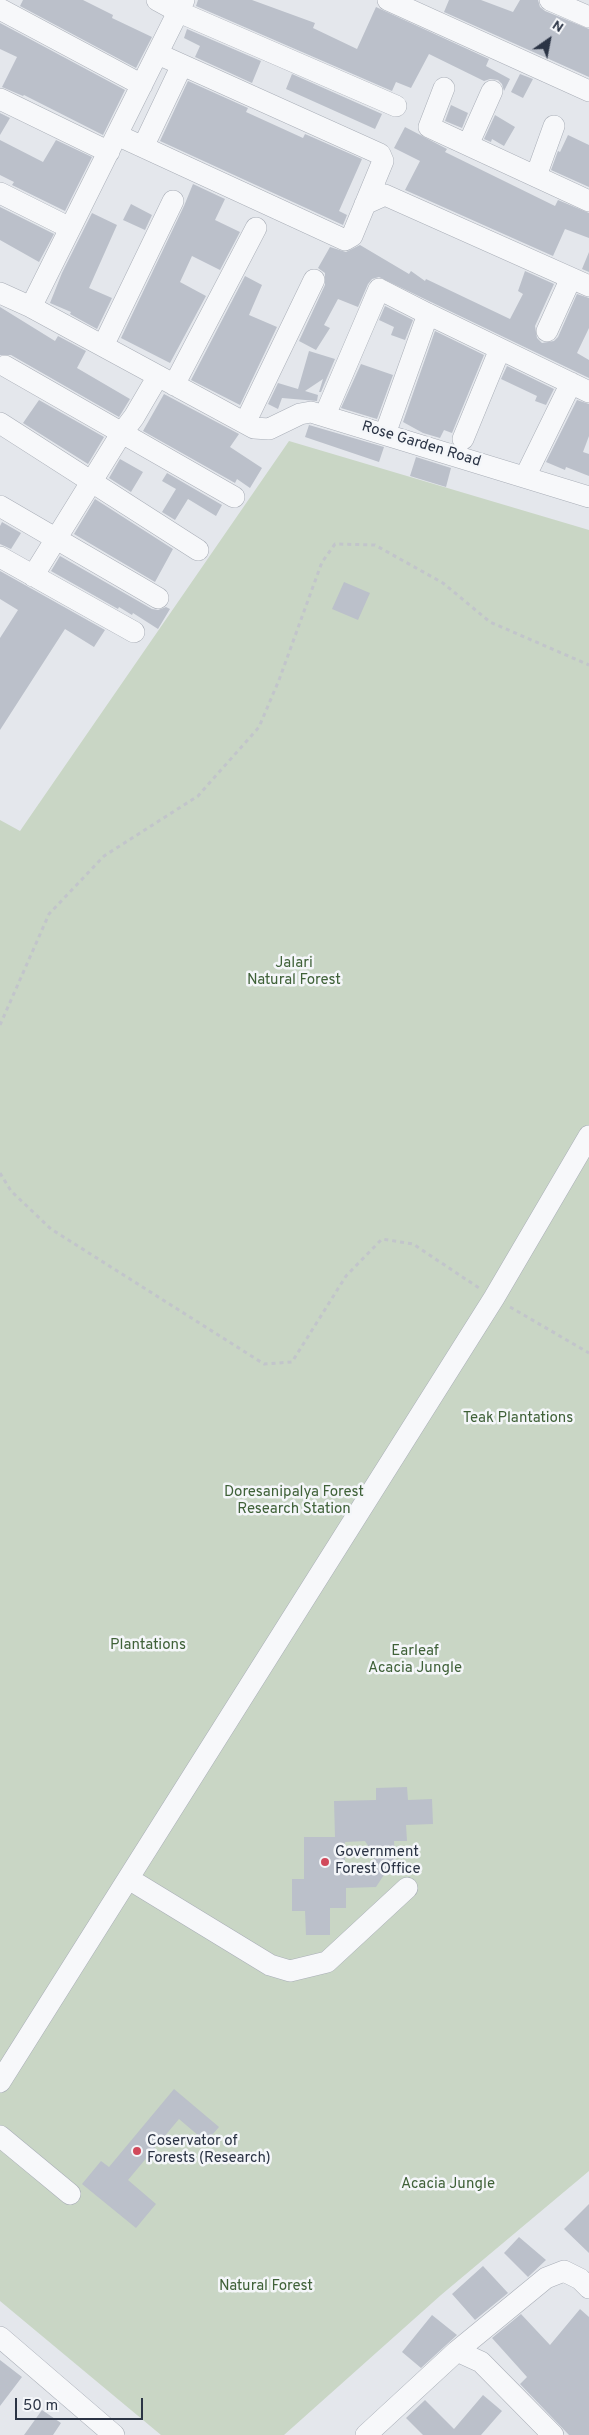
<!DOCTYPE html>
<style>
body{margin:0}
#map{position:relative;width:589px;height:2435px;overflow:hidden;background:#e4e7ec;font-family:Overpass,sans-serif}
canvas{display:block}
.north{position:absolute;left:524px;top:15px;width:50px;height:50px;-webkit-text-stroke:4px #f4f6f9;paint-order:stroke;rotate:33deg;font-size:14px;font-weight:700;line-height:20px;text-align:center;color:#2b3445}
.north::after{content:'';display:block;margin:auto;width:18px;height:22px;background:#2b3445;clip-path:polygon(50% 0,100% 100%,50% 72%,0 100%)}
.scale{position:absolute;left:15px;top:2398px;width:128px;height:22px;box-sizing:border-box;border:2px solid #2b3445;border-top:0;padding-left:6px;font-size:15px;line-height:18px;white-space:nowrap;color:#2b3445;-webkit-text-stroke:4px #f4f6f9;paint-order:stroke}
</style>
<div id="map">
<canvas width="589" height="2435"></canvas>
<div class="north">N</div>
<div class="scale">50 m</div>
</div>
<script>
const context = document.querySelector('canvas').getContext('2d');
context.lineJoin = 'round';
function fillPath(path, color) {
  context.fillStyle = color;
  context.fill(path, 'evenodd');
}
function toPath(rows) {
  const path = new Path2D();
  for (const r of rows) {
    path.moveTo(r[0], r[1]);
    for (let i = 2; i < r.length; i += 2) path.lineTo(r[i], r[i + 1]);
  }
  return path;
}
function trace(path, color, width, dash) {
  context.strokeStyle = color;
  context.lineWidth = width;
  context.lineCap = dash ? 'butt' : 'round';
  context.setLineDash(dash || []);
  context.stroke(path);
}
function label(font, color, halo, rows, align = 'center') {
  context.font = font + ' Overpass,sans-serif';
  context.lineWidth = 5;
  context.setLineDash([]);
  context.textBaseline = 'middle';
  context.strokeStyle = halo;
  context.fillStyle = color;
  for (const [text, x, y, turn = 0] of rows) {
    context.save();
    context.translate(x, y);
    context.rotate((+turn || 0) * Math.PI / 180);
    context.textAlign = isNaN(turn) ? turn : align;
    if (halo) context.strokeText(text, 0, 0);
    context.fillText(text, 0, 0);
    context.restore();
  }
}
fillPath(toPath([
 [289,441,589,530,589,2171,441,2295,284,2435,161,2435,0,2301,0,820,20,831]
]), '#c9d6c5');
fillPath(toPath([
 [23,0,83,0,113,15,112,18,152,37,136,68,20,6],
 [198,0,252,0,315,23,313,28,357,49,376,7,489,59,486,66,510,79,504,91,502,84,498,80,490,79,484,81,429,54,411,88,396,82,392,91,196,6],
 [449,0,481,0,513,12,520,0,538,0,540,7,545,11,589,29,589,77,444,12],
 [0,23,125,90,103,135,24,95,23,96,2,87,17,57,0,49],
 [187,29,261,61,252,83,195,57,200,46,184,38],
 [292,74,382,114,375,129,286,89],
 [520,74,533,79,523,98,511,92],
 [188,81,248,108,246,112,303,138,305,134,362,159,339,211,347,215,343,225,160,141],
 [451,105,468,113,462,128,445,121],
 [0,113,10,118,0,135],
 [495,115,515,127,504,146,492,139,491,142,484,139],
 [405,127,447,149,445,152,555,206,558,200,589,213,589,238,565,229,553,256,405,190,420,161,394,148],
 [568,135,589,145,589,187,551,170,558,151,560,152],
 [0,140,43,162,56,140,92,157,65,211,12,185,14,182,0,175],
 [193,184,225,199,215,220,240,232,220,270,192,256,180,282,206,296,170,363,121,338,184,206],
 [131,204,152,215,145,230,123,220],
 [0,207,54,234,39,262,0,240],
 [92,213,117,225,89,288,112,298,97,329,70,314,71,312,50,303,62,273],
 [360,245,409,274,411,271,425,281,426,279,510,319,523,294,518,291,525,271,554,284,535,326,537,338,542,343,554,341,558,337,577,294,589,298,589,328,577,353,589,360,589,378,379,277,372,279,368,284,358,307,338,299,324,325,330,328,316,350,299,341,325,285,325,273,318,268,330,247,346,252],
 [589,252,589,272,582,269],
 [245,276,262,285,249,315,277,327,240,405,191,380],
 [385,306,413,320,405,340,391,335,394,327,379,320],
 [0,307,55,341,58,336,86,351,77,368,130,399,119,417,11,355,0,355],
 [435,331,484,355,452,433,444,430,440,438,423,433,403,422],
 [309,351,335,359,321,392,319,392,323,379,305,391,318,395,317,401,282,398,278,409,268,404,278,383,298,389],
 [361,364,393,375,377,419,341,408],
 [507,366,554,389,546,405,535,401,537,396,501,379],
 [164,394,239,434,230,447,262,468,250,488,237,479,235,483,143,431],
 [39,400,104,437,88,464,23,423],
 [577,400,589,404,589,436,583,452,589,454,589,476,566,467,565,470,546,462],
 [309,425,384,447,379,462,305,437],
 [416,457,451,468,446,487,410,476],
 [120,459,143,472,131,492,109,478],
 [167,473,222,505,216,516,188,499,175,520,162,512,176,489,162,481],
 [95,499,173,549,155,582,74,534],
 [2,522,21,533,11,549,0,544,0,526],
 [60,556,152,609,158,610,166,607,170,609,158,629,133,613,132,615,119,607,118,609,51,571],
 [0,571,105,630,94,647,65,629,0,730,0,638,18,610,0,599],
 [344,582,370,593,358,620,332,609],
 [407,1787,408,1800,432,1799,433,1824,406,1825,407,1841,394,1841,395,1858,376,1887,346,1888,346,1908,330,1908,330,1935,306,1935,305,1911,292,1911,292,1879,304,1879,304,1837,335,1837,334,1801,376,1800,376,1788],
 [365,1841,375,1857,366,1872,345,1872,345,1842],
 [174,2089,219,2127,206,2142,179,2119,128,2180,156,2204,136,2228,82,2184,101,2161,109,2167],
 [589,2204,589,2253,564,2229],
 [519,2237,546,2260,528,2277,504,2253],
 [483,2266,508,2293,475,2320,452,2294],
 [580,2309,589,2317,589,2435,569,2435,520,2384,527,2377,492,2338,521,2314,550,2345],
 [432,2315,457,2335,421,2368,402,2352],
 [0,2360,22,2377,0,2406],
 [483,2395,502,2411,481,2435,423,2435,406,2418,425,2400,454,2429],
 [42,2410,61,2423,53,2435,24,2435]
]), '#bbc0ca');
const minor = toPath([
 [157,0,179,12,396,106],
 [388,0,589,91],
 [550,0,589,17],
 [0,9,142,85],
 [444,88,429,127,589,201],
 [0,99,109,152],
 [117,135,345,240,352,236,383,161,380,154,158,54],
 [468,145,492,91],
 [143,147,182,65],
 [536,176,554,126],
 [0,193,70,228],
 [365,204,385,195,589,286],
 [0,293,31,307,254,428,269,429,300,414,311,412,589,497],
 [31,307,184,0],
 [547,331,571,278],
 [103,346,173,201],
 [5,366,234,497],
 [174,385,256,228],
 [325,415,379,289,428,314],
 [0,423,198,550],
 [245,423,314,280],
 [385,434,428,314,589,392],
 [463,439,500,349],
 [525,477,571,383],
 [0,506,158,598],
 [0,557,134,632],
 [33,576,121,434,134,417,158,376],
 [129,1879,270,1965,290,1971,327,1962,407,1888],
 [0,2082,494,1298,589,1136],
 [0,2136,70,2194],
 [0,2337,114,2435],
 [457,2351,481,2362,553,2435],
 [366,2435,457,2351,546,2278,564,2271,580,2279,589,2288]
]);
trace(minor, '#a9aeb7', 22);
trace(toPath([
 [0,1025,49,914,104,856,198,796,259,727,279,680,322,562,335,544,375,545,443,583,490,622,589,665],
 [0,1173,11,1191,51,1229,264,1364,292,1362,346,1276,382,1239,413,1244,479,1288],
 [510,1307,589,1353]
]), '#c2c5cb', 3, [4, 4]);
trace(minor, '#f7f8fa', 21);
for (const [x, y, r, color] of [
 [325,1862,5,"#d1495b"],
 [137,2151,5,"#d1495b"]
]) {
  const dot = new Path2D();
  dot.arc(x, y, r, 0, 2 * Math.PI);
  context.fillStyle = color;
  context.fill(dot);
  trace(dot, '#f4f6f9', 2);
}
label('15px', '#2b3445', '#f4f6f9', [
 ["Rose Garden Road",421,445,17]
]);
label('15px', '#3f6138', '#f4f6f9', [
 ["Jalari",294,964],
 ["Natural Forest",294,981],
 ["Teak Plantations",518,1419],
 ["Doresanipalya Forest",294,1493],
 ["Research Station",294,1510],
 ["Plantations",148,1646],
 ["Earleaf",415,1652],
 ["Acacia Jungle",415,1669],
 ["Acacia Jungle",448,2185],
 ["Natural Forest",266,2287]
]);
label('15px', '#2b3445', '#f4f6f9', [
 ["Government",335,1853],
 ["Forest Office",335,1870],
 ["Coservator of",147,2142],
 ["Forests (Research)",147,2159]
], 'left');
</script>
